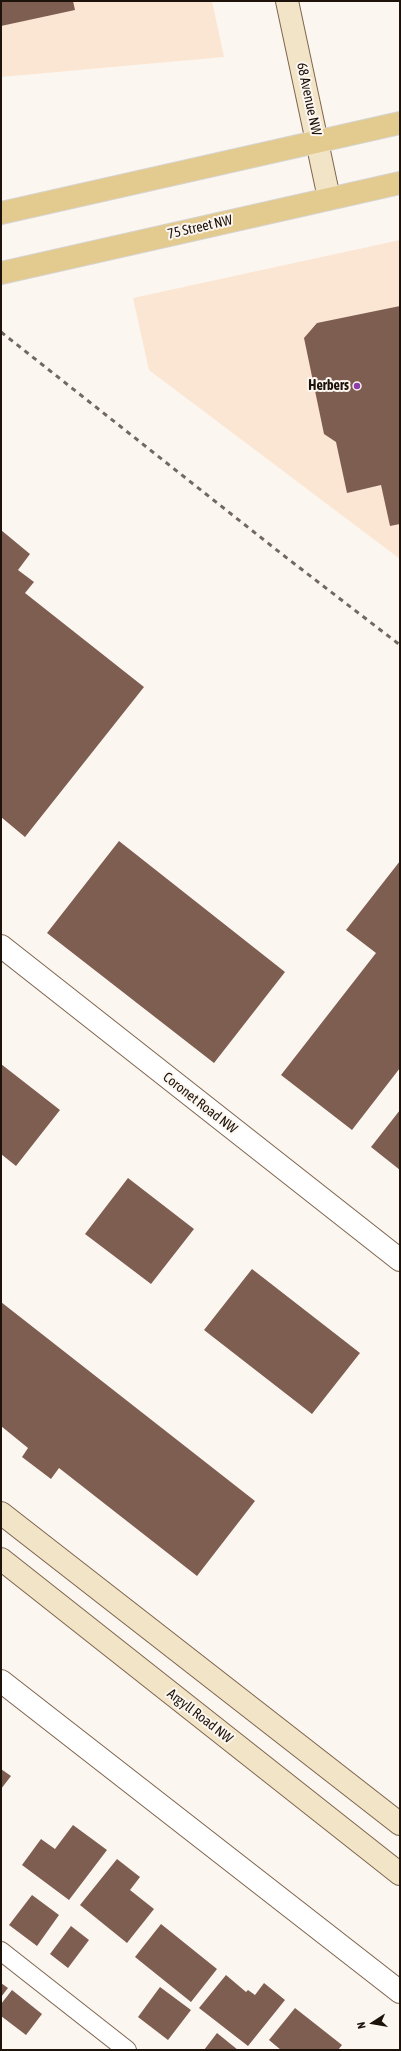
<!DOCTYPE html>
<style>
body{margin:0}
#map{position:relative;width:401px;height:2051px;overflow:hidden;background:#fcf6f0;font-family:"Asap Condensed",sans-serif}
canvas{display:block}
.frame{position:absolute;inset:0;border:2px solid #1d130a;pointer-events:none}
.north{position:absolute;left:353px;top:2003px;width:40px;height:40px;-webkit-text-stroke:3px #fcf6f0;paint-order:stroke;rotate:258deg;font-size:11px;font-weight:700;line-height:16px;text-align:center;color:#1d130a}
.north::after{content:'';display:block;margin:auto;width:14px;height:18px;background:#1d130a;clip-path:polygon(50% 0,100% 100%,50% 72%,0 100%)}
</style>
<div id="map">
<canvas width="401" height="2051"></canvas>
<div class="frame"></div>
<div class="north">N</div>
</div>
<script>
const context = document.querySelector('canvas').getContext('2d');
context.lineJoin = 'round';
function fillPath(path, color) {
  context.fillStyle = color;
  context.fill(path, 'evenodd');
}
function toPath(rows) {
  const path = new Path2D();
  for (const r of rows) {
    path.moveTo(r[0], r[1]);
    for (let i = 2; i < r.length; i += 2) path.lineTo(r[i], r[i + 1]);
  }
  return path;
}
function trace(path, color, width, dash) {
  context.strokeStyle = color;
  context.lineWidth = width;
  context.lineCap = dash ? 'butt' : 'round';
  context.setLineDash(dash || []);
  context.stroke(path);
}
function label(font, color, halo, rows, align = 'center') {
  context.font = font + ' "Asap Condensed",sans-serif';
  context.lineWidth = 4;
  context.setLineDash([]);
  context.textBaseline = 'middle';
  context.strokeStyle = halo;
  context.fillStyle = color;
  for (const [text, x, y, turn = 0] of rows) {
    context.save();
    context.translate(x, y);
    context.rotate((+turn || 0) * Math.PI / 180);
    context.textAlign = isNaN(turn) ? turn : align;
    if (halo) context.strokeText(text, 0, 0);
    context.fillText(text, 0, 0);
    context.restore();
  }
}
fillPath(toPath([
 [1,1,212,1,224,57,1,77],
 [400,240,400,559,149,370,133,298]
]), '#fbe6d3');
fillPath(toPath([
 [1,1,73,1,75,10,1,26],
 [400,306,400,524,390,526,381,485,347,493,336,442,324,434,304,338,317,323],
 [1,530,30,554,18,570,34,582,25,593,144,687,25,837,1,817],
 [119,841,285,972,214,1063,47,933],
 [400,861,400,1068,352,1130,281,1075,376,953,346,930],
 [1,1064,60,1110,16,1166,1,1154],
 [400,1110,400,1170,371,1147],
 [128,1178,194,1229,151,1284,85,1234],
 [252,1269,360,1353,312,1414,204,1330],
 [1,1302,255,1501,197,1576,59,1468,51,1479,22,1457,28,1448,1,1426],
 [1,1769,11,1776,1,1789],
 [73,1825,107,1850,69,1900,22,1865,41,1839,55,1849],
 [117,1859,140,1877,130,1890,154,1909,127,1943,80,1905],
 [32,1895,59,1915,37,1946,9,1925],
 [161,1924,217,1969,191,2002,135,1957],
 [71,1926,89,1940,68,1968,50,1954],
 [226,1975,246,1992,248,1990,255,1995,264,1983,285,2000,248,2046,199,2008],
 [1,1983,8,1988,1,1997],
 [160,1987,191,2010,168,2040,138,2017],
 [12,1990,42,2014,26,2035,1,2016,1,2004],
 [295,2008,342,2045,338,2050,281,2050,269,2040],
 [217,2033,238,2050,204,2050]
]), '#7f5e52');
const lane = toPath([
 [1,1951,127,2050]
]);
const street = toPath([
 [1,946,400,1260],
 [1,1681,400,1992]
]);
const secondary = toPath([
 [287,1,329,198],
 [1,1513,400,1824],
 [1,1559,400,1874]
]);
const primary = toPath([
 [1,213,400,123],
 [1,273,400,183]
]);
trace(lane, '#7f654e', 20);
trace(street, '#7f654e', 24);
trace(secondary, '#7f654e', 24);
trace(primary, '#d6d5d3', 24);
trace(lane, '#fff', 18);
trace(street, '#fff', 22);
trace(secondary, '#f1e4c7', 22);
trace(primary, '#e3ca8e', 22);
trace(toPath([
 [1,332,283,555,400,645]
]), '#716860', 3, [5, 5]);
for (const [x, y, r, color] of [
 [357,386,4,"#8e3dad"]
]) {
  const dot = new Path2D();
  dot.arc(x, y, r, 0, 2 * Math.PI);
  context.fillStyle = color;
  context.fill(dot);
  trace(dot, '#fcf6f0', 1.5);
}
label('14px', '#1d130a', '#fcf6f0', [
 ["68 Avenue NW",309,99,78],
 ["75 Street NW",200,227,-13],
 ["Coronet Road NW",200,1103,38],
 ["Argyll Road NW",200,1716,38]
]);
label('bold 14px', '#1d130a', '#fcf6f0', [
 ["Herbers",349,386]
], 'right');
</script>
